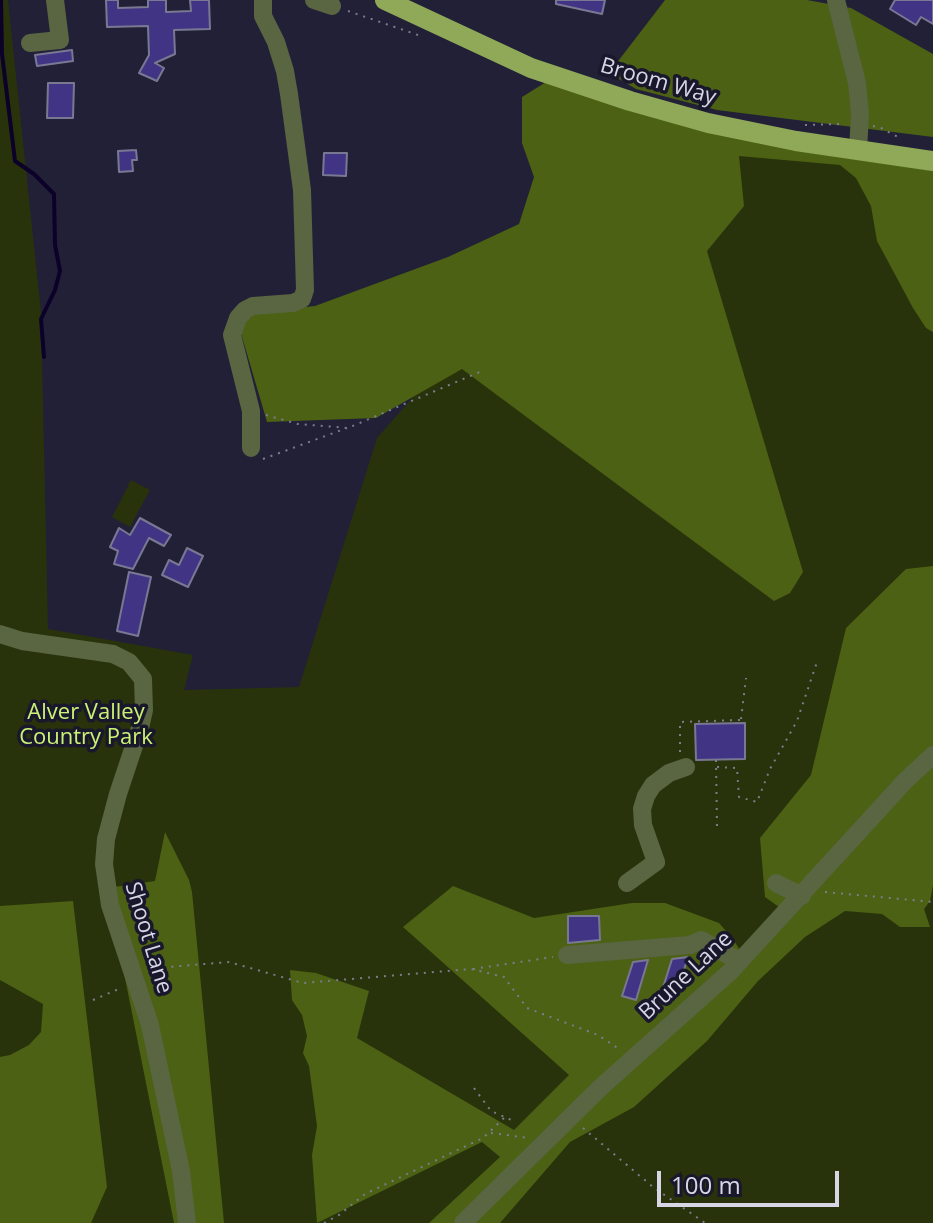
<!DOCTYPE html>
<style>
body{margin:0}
#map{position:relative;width:933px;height:1223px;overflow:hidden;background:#222036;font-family:"Open Sans",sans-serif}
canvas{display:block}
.scale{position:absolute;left:657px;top:1171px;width:182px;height:36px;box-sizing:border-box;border:4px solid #d6d6e5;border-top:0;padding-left:10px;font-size:24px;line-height:28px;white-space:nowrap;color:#d6d6e5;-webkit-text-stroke:6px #19172c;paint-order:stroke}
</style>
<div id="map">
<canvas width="933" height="1223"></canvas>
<div class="scale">100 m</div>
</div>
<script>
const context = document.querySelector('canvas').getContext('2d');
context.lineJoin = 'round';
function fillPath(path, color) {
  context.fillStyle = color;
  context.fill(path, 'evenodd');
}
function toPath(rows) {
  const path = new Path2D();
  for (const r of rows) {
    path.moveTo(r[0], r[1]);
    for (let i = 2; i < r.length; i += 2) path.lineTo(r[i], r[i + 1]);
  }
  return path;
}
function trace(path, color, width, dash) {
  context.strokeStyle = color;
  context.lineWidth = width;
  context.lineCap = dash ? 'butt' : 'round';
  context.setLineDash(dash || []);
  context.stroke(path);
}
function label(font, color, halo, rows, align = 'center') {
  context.font = font + ' "Open Sans",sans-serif';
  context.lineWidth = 7;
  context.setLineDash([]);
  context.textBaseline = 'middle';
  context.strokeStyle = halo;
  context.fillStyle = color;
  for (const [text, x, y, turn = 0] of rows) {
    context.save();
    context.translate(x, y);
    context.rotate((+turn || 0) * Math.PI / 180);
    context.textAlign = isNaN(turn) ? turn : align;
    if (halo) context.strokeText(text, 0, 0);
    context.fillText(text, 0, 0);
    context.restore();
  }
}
fillPath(toPath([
 [0,0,8,0,41,312,48,629,193,655,184,690,299,687,377,438,629,152,815,156,933,192,933,1223,0,1223],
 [131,480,150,490,130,527,112,517]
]), '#28330b');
fillPath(toPath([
 [665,0,807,0,851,8,933,54,933,137,717,110,636,89,609,73],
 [551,79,841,155,933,171,933,332,926,328,913,308,877,241,871,206,856,178,840,165,739,156,744,206,707,251,803,572,790,593,774,601,462,369,376,418,267,422,240,330,251,313,315,306,448,257,519,224,534,177,522,143,522,97],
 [933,566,933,885,930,901,924,909,930,927,900,927,882,914,845,911,805,937,758,981,707,1041,634,1107,570,1142,500,1223,429,1223,500,1157,482,1142,317,1223,312,1155,317,1126,309,1066,303,1053,307,1036,302,1015,292,1000,290,970,316,973,369,991,357,1038,514,1130,569,1075,403,927,453,886,534,918,632,903,665,903,719,923,733,939,748,963,786,912,765,897,760,838,811,775,846,628,906,569],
 [165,832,189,880,192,892,224,1223,174,1223,107,888,155,881],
 [73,901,107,1187,91,1223,0,1223,0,1057,10,1055,29,1045,41,1032,43,1004,0,980,0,906]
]), '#4c6113');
trace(toPath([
 [1,0,2,54,15,161,34,174,54,194,55,245,60,271,55,290,41,319,44,357]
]), '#0c0229', 4);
const building = toPath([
 [106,0,118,0,118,8,148,7,148,0,166,0,166,12,191,11,190,0,209,0,210,29,174,30,175,54,155,63,164,68,157,81,139,73,149,55,148,26,107,27,106,0],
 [556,0,605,0,602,14,556,4,556,0],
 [895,0,933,0,933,24,921,17,916,25,890,9,895,0],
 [72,50,73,61,37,66,35,55,72,50],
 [48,83,74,83,73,118,47,118,48,83],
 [136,150,137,160,132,160,133,171,119,172,118,151,136,150],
 [324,153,347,153,346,176,323,175,324,153],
 [140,518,171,535,164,546,149,538,133,569,114,564,118,551,110,547,119,528,130,535,140,518],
 [187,548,203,556,188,587,162,575,169,560,179,565,187,548],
 [129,572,151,577,138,636,117,631,129,572],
 [745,723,745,759,696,760,695,724,745,723],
 [568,916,599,916,600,940,568,943,568,916],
 [688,957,675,999,661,994,672,959,688,957],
 [648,960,636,1000,622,996,633,962,648,960]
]);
fillPath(building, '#423485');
trace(building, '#797893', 2);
trace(toPath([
 [348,11,421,36],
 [805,125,843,124],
 [873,126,881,128,900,138],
 [266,415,298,424,348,428,482,371],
 [263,459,347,428],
 [741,719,746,678],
 [680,752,680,722,741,720,740,723],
 [716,760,717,827],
 [717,767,737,768,739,797,757,802,770,769,797,721,818,659],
 [825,892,933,902],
 [473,969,553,957],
 [149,975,168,967,229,962,303,983,471,969,504,977,527,1008,598,1035,619,1049],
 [93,1000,121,988],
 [474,1088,491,1111,516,1122],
 [583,1128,653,1187,705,1223],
 [491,1133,529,1138],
 [324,1223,339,1215,365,1194,483,1138,505,1117]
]), '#7d7c8e', 2, [2, 6]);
trace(toPath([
 [314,0,332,6],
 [836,0,857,83,860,114,858,151],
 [30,43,60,40,55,0],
 [251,448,251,411,232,335,238,318,245,310,253,306,293,303,302,299,305,290,302,190,289,94,285,71,276,42,263,16,263,0],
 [0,634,22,641,113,654,129,662,143,679,144,710,140,728,118,794,106,839,104,864,110,905,150,1025,181,1171,187,1223],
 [627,883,656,862,643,825,642,809,646,796,653,785,669,773,686,767],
 [776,883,802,896],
 [567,955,690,945,701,940,739,961],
 [463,1223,601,1087,731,971,906,780,933,755]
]), '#596641', 18);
trace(toPath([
 [385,0,531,68,630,101,708,123,796,141,933,161]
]), '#8fa959', 20);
label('22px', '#d6d6e5', '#19172c', [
 ["Broom Way",658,82,16],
 ["Shoot Lane",148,938,73],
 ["Brune Lane",686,976,-43]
]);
label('22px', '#cbf274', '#19172c', [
 ["Alver Valley",86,713],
 ["Country Park",86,738]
]);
</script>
